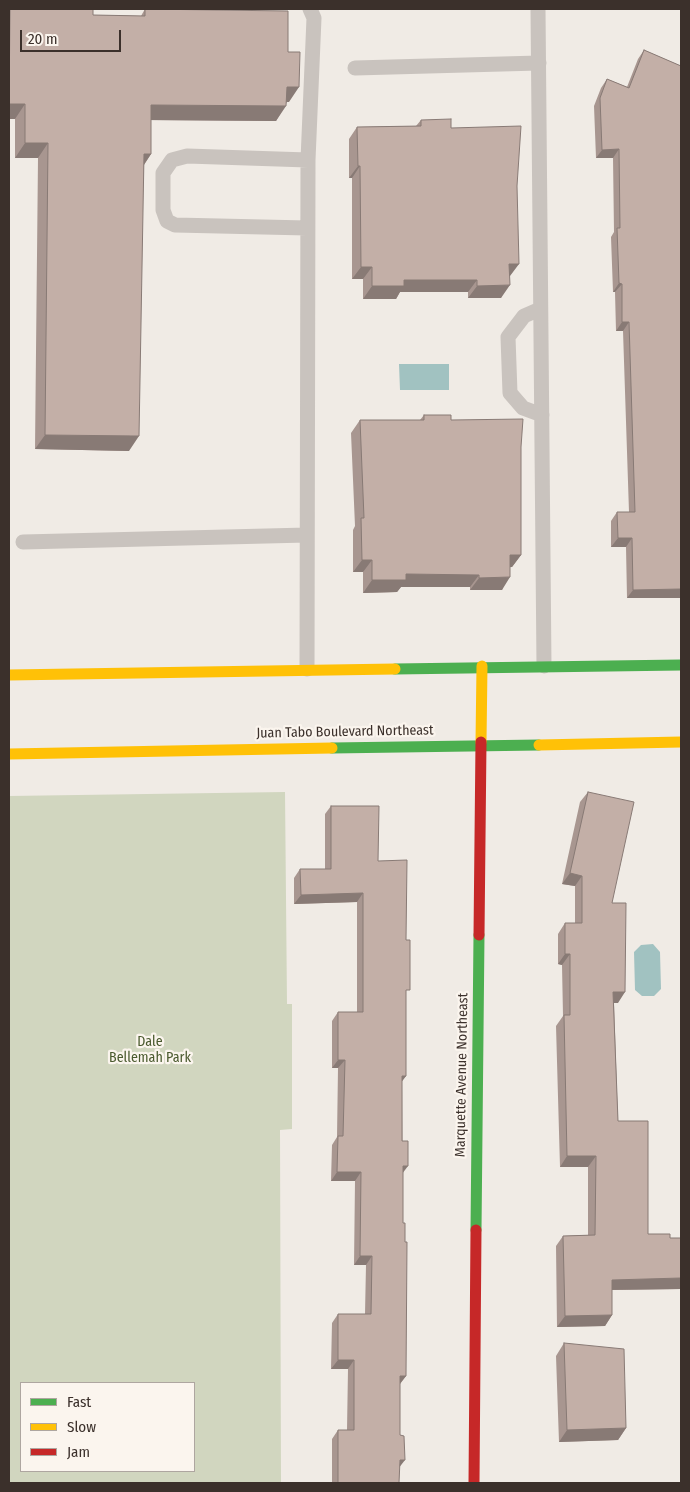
<!DOCTYPE html>
<style>
body{margin:0}
#map{position:relative;width:690px;height:1492px;overflow:hidden;background:#f0ebe5;font-family:"Fira Sans Condensed",sans-serif}
canvas{display:block}
.frame{position:absolute;inset:0;border:10px solid #3b302b;pointer-events:none}
.legend{position:absolute;left:20px;top:1382px;width:175px;height:90px;box-sizing:border-box;background:#fbf5ee;border:1px solid #aea6a0;margin:0;padding:6px 9px;list-style:none;font-size:15px;color:#3b302b}
.legend li{display:flex;align-items:center;gap:10px;height:25px}
.legend b{width:25px;border:1px solid #aea6a0}
.scale{position:absolute;left:20px;top:30px;width:101px;height:22px;box-sizing:border-box;border:2px solid #3b302b;border-top:0;padding-left:6px;font-size:15px;line-height:18px;white-space:nowrap;color:#3b302b;-webkit-text-stroke:4px #fbf5ee;paint-order:stroke}
</style>
<div id="map">
<canvas width="690" height="1492"></canvas>
<div class="frame"></div>
<ul class="legend">
<li><b style="height:6px;background:#4caf50"></b>Fast</li>
<li><b style="height:6px;background:#ffc107"></b>Slow</li>
<li><b style="height:6px;background:#c62828"></b>Jam</li>
</ul>
<div class="scale">20 m</div>
</div>
<script>
const context = document.querySelector('canvas').getContext('2d');
context.lineJoin = 'round';
function fillPath(path, color) {
  context.fillStyle = color;
  context.fill(path, 'evenodd');
}
function toPath(rows) {
  const path = new Path2D();
  for (const r of rows) {
    path.moveTo(r[0], r[1]);
    for (let i = 2; i < r.length; i += 2) path.lineTo(r[i], r[i + 1]);
  }
  return path;
}
function trace(path, color, width, dash) {
  context.strokeStyle = color;
  context.lineWidth = width;
  context.lineCap = dash ? 'butt' : 'round';
  context.setLineDash(dash || []);
  context.stroke(path);
}
function label(font, color, halo, rows, align = 'center') {
  context.font = font + ' "Fira Sans Condensed",sans-serif';
  context.lineWidth = 4.5;
  context.setLineDash([]);
  context.textBaseline = 'middle';
  context.strokeStyle = halo;
  context.fillStyle = color;
  for (const [text, x, y, turn = 0] of rows) {
    context.save();
    context.translate(x, y);
    context.rotate((+turn || 0) * Math.PI / 180);
    context.textAlign = isNaN(turn) ? turn : align;
    if (halo) context.strokeText(text, 0, 0);
    context.fillText(text, 0, 0);
    context.restore();
  }
}
fillPath(toPath([
 [285,792,287,1004,292,1004,292,1129,280,1130,281,1483,9,1483,9,796],
 [21,1383,194,1383,194,1471,21,1471]
]), '#d1d6bf');
fillPath(toPath([
 [399,364,449,364,449,390,400,390],
 [653,944,660,952,661,989,654,996,642,996,635,990,634,952,641,945]
]), '#a1c2c1');
trace(toPath([
 [538,9,544,666],
 [355,68,539,63],
 [307,228,175,225,167,221,163,210,163,173,172,160,187,156,308,160],
 [540,309,524,316,508,337,510,393,523,408,542,415],
 [23,542,307,535],
 [307,669,308,160,314,18,310,9]
]), '#c9c3be', 15);
trace(toPath([
 [395,669,681,665],
 [332,748,539,745],
 [476,1230,479,935]
]), '#4caf50', 11);
trace(toPath([
 [9,675,395,669],
 [481,742,482,666],
 [539,745,681,742],
 [9,754,332,748]
]), '#ffc107', 11);
trace(toPath([
 [479,935,481,742],
 [474,1483,476,1230]
]), '#c62828', 11);
fillPath(toPath([
 [9,9,67,9,93,15,141,16,145,9,288,52,289,102,287,102,276,121,151,120,151,154,144,165,129,451,35,449,38,158,15,158,15,119,9,119],
 [644,50,681,66,681,598,627,598,626,547,611,547,611,521,617,512,629,512,623,331,616,331,615,292,613,292,611,237,614,232,613,158,596,158,594,106,601,88,607,79,627,87,638,59],
 [421,120,451,128,510,276,509,276,501,298,468,298,468,292,400,292,396,299,363,299,363,279,352,279,352,178,349,178,349,139,357,127,416,126],
 [424,415,451,420,521,447,521,555,512,567,510,567,502,590,470,590,470,587,401,587,397,592,363,593,363,572,353,572,353,530,355,526,351,433,360,420,420,420],
 [588,792,612,903,618,1003,614,1003,618,1121,648,1234,670,1238,681,1238,681,1289,612,1290,612,1315,605,1326,557,1327,556,1246,563,1236,588,1235,588,1167,560,1167,556,1026,563,1016,562,965,558,964,558,934,565,923,575,923,575,886,562,884,580,802],
 [331,806,378,861,406,940,406,1076,402,1081,403,1223,405,1242,406,1376,400,1384,399,1483,332,1483,332,1439,338,1430,347,1430,348,1369,331,1369,332,1323,338,1314,365,1314,366,1265,354,1265,355,1181,331,1181,332,1145,337,1137,338,1068,332,1068,332,1021,338,1012,357,1012,357,902,294,904,294,878,300,869,325,869,325,814],
 [564,1343,626,1428,618,1440,559,1442,556,1356]
]), '#a89690');
fillPath(toPath([
 [287,87,299,87,289,102,277,102],
 [9,104,25,104,15,119,9,119],
 [151,105,286,106,276,121,141,120],
 [25,143,48,143,38,158,15,158],
 [619,149,613,158,596,158,602,150],
 [144,154,151,154,141,169],
 [358,166,360,166,352,178,349,178],
 [509,264,519,264,510,276,501,276],
 [361,267,372,267,363,279,352,279],
 [404,280,477,280,468,292,400,292,396,299,363,299,372,286],
 [619,283,622,284,615,292,613,292],
 [510,285,501,298,468,298,477,286],
 [622,322,629,322,623,331,616,331],
 [45,435,139,436,129,451,35,449],
 [618,538,632,538,626,547,611,547],
 [510,555,521,555,512,567,501,568],
 [362,560,372,560,363,572,353,572],
 [406,574,479,575,470,587,401,587,397,592,363,593,372,580],
 [510,577,502,590,470,590,479,578],
 [681,589,681,598,627,598,633,590],
 [570,873,582,876,575,886,562,884],
 [363,893,357,902,294,904,301,895],
 [565,954,570,954,562,965,558,964],
 [613,992,625,992,618,1003,606,1003],
 [338,1060,345,1060,338,1068,332,1068],
 [402,1076,406,1076,400,1084],
 [567,1156,596,1156,588,1167,560,1167],
 [403,1166,408,1166,402,1174],
 [337,1172,361,1172,355,1181,331,1181],
 [360,1256,372,1256,366,1265,354,1265],
 [681,1278,681,1289,605,1290,612,1280],
 [612,1315,605,1326,557,1327,565,1316],
 [338,1360,354,1360,348,1369,331,1369],
 [400,1376,406,1376,399,1385],
 [626,1428,618,1440,559,1442,567,1430],
 [400,1460,405,1460,398,1469]
]), '#887a75');
const building = toPath([
 [10,9,93,9,93,15,145,16,145,9,288,11,288,52,300,52,299,87,287,87,286,106,151,105,151,154,144,154,139,436,45,435,48,143,25,143,25,104,9,104,10,9],
 [644,50,681,66,681,589,633,590,632,538,618,538,617,512,635,512,629,322,622,322,622,284,619,283,617,228,620,228,619,149,602,150,600,98,607,79,629,88,644,50],
 [451,119,451,128,521,126,517,186,519,264,509,264,510,285,477,286,477,280,404,280,404,286,372,286,372,267,361,267,360,166,358,166,357,127,421,126,421,120,451,119],
 [424,415,451,415,451,420,523,419,521,447,521,555,510,555,510,577,479,578,479,575,406,574,406,580,372,580,372,560,362,560,361,518,364,518,360,420,424,420,424,415],
 [588,792,634,802,612,903,626,903,625,992,613,992,618,1121,648,1121,648,1234,670,1234,670,1238,681,1238,681,1278,612,1280,612,1315,565,1316,563,1236,595,1235,596,1156,567,1156,564,1015,570,1015,570,954,565,954,565,923,582,923,582,876,570,873,588,792],
 [331,806,379,806,378,861,407,860,406,940,410,940,410,990,406,990,406,1076,402,1076,402,1141,408,1141,408,1166,403,1166,403,1223,405,1223,405,1242,407,1242,406,1376,400,1376,400,1435,404,1436,405,1460,400,1460,399,1483,338,1483,338,1430,354,1430,354,1360,338,1360,338,1314,371,1314,372,1256,360,1256,361,1172,337,1172,338,1136,343,1136,345,1060,338,1060,338,1012,363,1012,363,893,301,895,300,869,331,869,331,806],
 [564,1343,624,1349,626,1428,567,1430,564,1343]
]);
fillPath(building, '#c3afa7');
trace(building, '#887a75', 1);
label('14px', '#3b302b', '#fbf5ee', [
 ["Juan Tabo Boulevard Northeast",345,732,-1],
 ["Marquette Avenue Northeast",462,1075,-89]
]);
label('14px', '#4a5a2e', '#fbf5ee', [
 ["Dale",150,1042],
 ["Bellemah Park",150,1058]
]);
</script>
